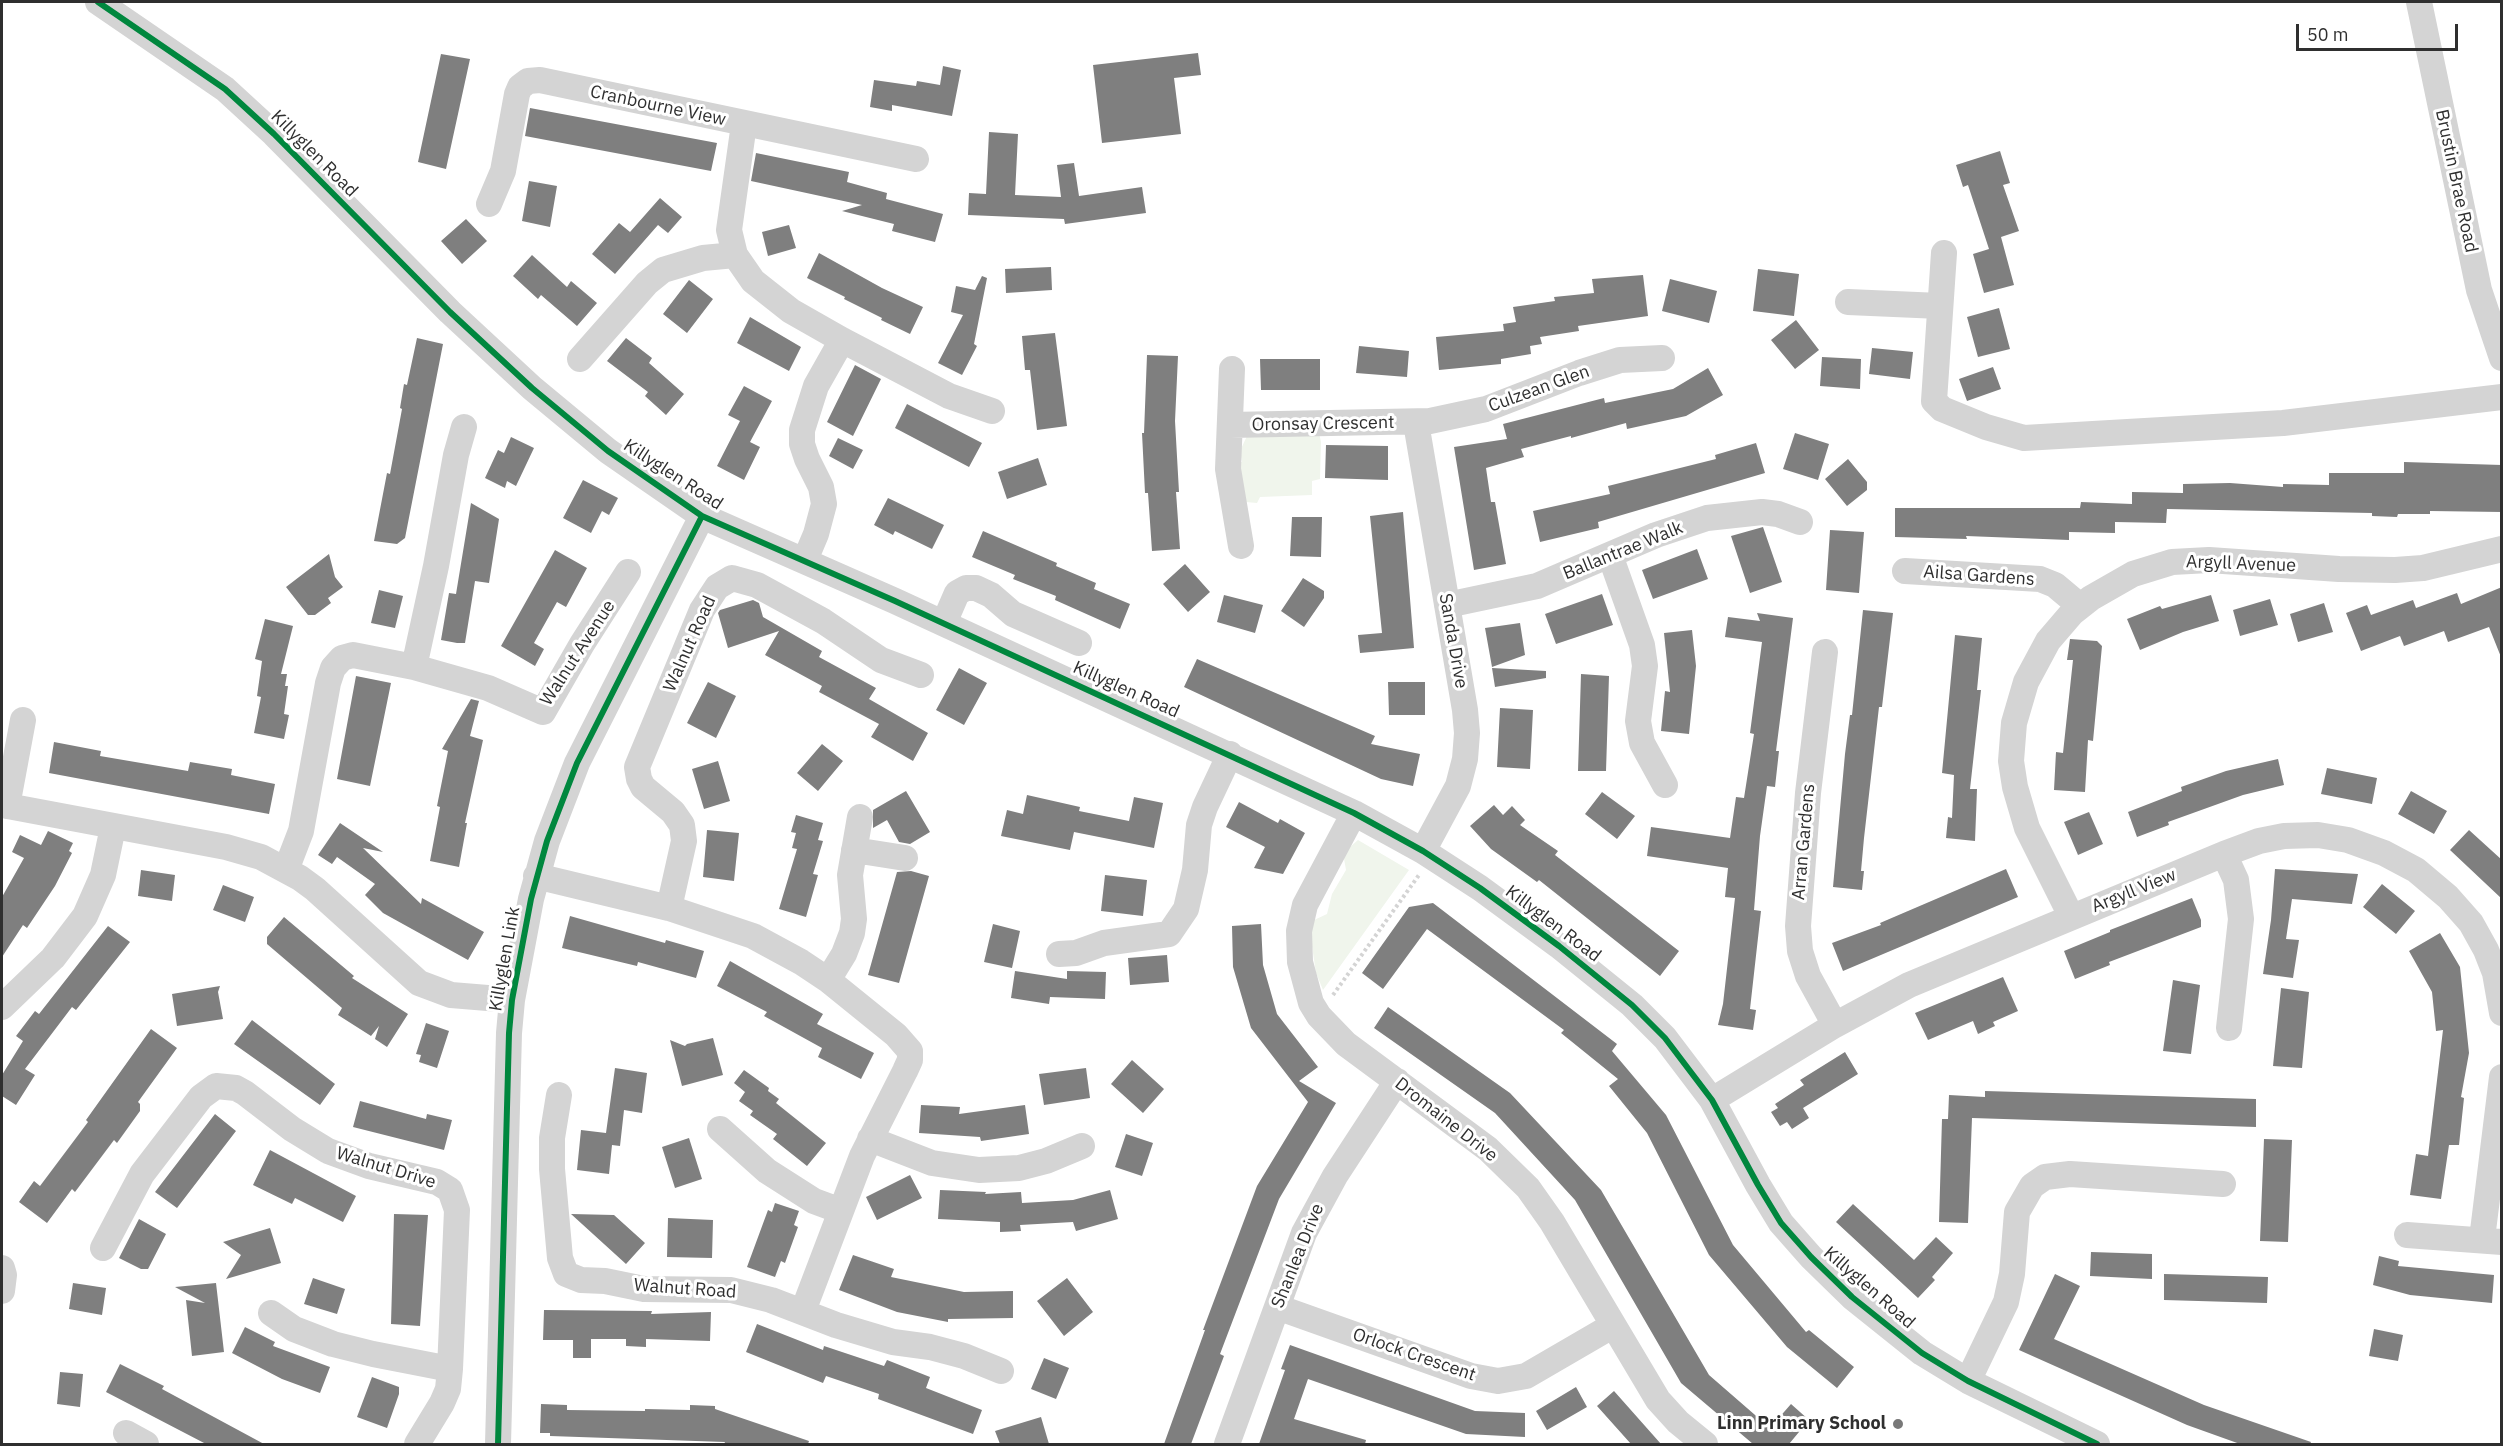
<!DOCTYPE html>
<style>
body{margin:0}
#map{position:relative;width:2503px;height:1446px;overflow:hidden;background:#fff;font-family:"IBM Plex Sans",sans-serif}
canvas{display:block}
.frame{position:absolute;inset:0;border:3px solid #2f2f2f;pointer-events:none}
.scale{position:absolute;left:2296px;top:24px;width:162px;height:27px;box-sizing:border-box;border:3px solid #2f2f2f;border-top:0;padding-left:8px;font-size:18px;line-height:21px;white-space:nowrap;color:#2f2f2f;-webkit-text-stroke:4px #fff;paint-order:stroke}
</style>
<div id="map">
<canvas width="2503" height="1446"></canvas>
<div class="frame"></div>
<div class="scale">50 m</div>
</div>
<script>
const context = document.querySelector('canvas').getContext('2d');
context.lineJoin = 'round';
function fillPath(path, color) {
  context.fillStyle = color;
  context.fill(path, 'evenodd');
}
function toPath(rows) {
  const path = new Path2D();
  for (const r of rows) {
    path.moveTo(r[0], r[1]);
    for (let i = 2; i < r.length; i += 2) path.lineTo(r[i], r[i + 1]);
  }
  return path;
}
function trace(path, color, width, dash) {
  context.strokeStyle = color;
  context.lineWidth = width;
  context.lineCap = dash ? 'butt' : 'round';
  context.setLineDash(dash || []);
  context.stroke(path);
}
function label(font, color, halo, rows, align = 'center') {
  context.font = font + ' "IBM Plex Sans",sans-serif';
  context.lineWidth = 6;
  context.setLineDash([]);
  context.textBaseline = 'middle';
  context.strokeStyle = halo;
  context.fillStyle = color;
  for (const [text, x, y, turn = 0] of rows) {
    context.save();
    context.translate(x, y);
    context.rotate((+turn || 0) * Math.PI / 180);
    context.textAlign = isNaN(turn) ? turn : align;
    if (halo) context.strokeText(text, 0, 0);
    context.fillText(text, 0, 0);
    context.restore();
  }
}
fillPath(toPath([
 [1319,433,1321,442,1320,479,1312,481,1312,495,1260,497,1257,503,1246,502,1234,462,1242,462,1240,451,1247,436],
 [1358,840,1409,870,1323,990,1316,973,1312,946,1312,921,1327,914,1332,894,1346,870,1343,853]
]), '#f0f5ec');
fillPath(toPath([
 [1198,53,1201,75,1174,78,1181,134,1102,143,1093,65],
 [441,54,470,59,446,169,418,162],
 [943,66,961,70,952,116,892,105,892,111,870,107,874,80,916,86,917,81,940,85],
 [530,108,717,143,711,171,525,136],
 [989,132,1018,134,1015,195,1061,197,1057,165,1074,163,1079,196,1142,187,1146,213,1065,224,1064,219,968,215,969,193,986,194],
 [2000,151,2010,183,2003,185,2019,231,2001,237,2014,285,1984,293,1973,254,1989,249,1968,185,1963,187,1956,165],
 [756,153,849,172,847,182,887,193,886,199,943,214,935,242,892,231,894,224,842,211,862,205,751,181],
 [529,181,557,186,550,227,522,221],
 [660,198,682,217,668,233,658,225,615,274,592,254,619,223,630,232],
 [466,219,487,241,462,264,441,241],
 [789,225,796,248,768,256,762,232],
 [819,253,882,288,923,307,910,334,881,320,882,318,844,299,845,297,807,278],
 [532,255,567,287,571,281,597,303,577,326,541,295,538,299,513,276],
 [1051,267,1052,290,1006,293,1005,269],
 [1758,269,1799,274,1794,316,1753,311],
 [1643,275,1648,316,1578,326,1579,331,1540,337,1542,344,1530,346,1531,354,1501,359,1501,364,1439,370,1436,337,1504,331,1503,324,1516,322,1513,307,1555,301,1554,297,1594,293,1592,279],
 [982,276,987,278,974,344,977,346,962,375,938,363,963,315,951,312,956,286,975,290],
 [1670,279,1717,291,1709,323,1662,311],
 [689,280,713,299,687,333,663,314],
 [1999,308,2010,349,1978,357,1967,317],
 [750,317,801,347,789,371,737,343],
 [1796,320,1819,350,1795,369,1771,340],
 [1055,333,1067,426,1037,430,1030,370,1025,370,1022,336],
 [417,338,443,344,405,538,397,544,374,541,387,473,390,474,402,409,400,408,404,384,407,385],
 [626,338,652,358,649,363,684,394,666,415,645,396,648,392,607,361],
 [1359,346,1409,351,1407,377,1356,373],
 [1872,348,1913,352,1910,379,1869,374],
 [1147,355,1178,356,1175,421,1179,492,1176,492,1180,549,1152,551,1148,493,1145,493,1142,433,1144,433],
 [1822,357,1861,359,1860,389,1820,386],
 [1260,359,1320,359,1320,390,1261,390],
 [855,365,881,379,853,436,827,422],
 [1993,367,2001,389,1967,401,1959,379],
 [1708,368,1723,395,1686,416,1627,429,1626,423,1571,438,1571,436,1521,449,1524,457,1486,468,1491,502,1495,502,1506,564,1474,570,1454,447,1507,439,1503,424,1604,398,1605,403,1673,389],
 [744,386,772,401,750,442,760,447,744,480,717,466,740,421,728,415],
 [907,404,982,443,969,467,895,428],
 [1795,433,1829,444,1818,480,1783,469],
 [511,437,534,448,516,486,507,481,505,488,485,478,498,450,504,453],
 [838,438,863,450,853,469,829,456],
 [1756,443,1765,473,1598,522,1599,528,1540,542,1533,511,1610,494,1608,486,1716,459,1715,455],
 [1326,445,1388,446,1388,480,1325,478],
 [1038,458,1047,485,1007,499,998,472],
 [1848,459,1867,482,1867,490,1847,506,1825,479],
 [2404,462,2502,465,2502,512,2430,511,2430,514,2398,514,2397,517,2372,516,2372,513,2167,509,2166,523,2115,522,2115,533,2069,532,2069,540,1966,536,1967,539,1895,537,1895,508,2080,508,2081,502,2132,504,2132,492,2183,493,2183,484,2230,483,2283,487,2283,484,2329,485,2329,473,2404,473],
 [583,480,618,498,609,515,602,511,591,533,563,518],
 [888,498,944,525,932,549,895,531,893,535,874,525],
 [471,503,499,519,489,583,475,581,465,643,457,643,441,640,449,593,456,594],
 [1403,512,1414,648,1360,653,1358,635,1382,633,1370,516],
 [1292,517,1322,517,1321,557,1290,556],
 [1763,527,1782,582,1750,593,1731,536],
 [1830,530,1864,532,1859,593,1826,590],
 [983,531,1057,563,1056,566,1096,583,1094,589,1130,604,1120,629,1055,600,1056,596,1013,579,1015,575,972,557],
 [1697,549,1708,579,1653,599,1642,570],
 [555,550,587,568,566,607,557,602,534,643,544,649,535,666,501,646],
 [329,554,335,577,343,587,328,598,331,603,315,615,308,615,286,587],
 [1185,564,1210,592,1188,612,1163,584],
 [1303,578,1324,591,1324,598,1304,627,1281,611],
 [2502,587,2501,657,2489,627,2448,642,2444,631,2404,646,2400,636,2361,651,2346,613,2367,605,2371,615,2413,600,2416,608,2457,593,2461,604],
 [379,590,403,596,395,628,371,623],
 [1602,594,1613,625,1556,644,1545,614],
 [1224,595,1263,605,1255,633,1217,622],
 [2211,595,2219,621,2183,632,2140,650,2127,619,2160,606,2162,609],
 [2270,599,2278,625,2240,636,2233,610],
 [753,600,759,603,763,617,822,651,819,657,876,688,869,699,928,733,913,761,871,737,879,724,819,692,822,686,765,655,779,631,728,648,718,613,720,610],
 [2324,603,2333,632,2298,642,2290,614],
 [1863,610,1893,613,1882,707,1879,707,1864,838,1861,871,1864,871,1862,890,1833,887,1845,754,1850,715,1852,715],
 [1757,613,1793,618,1776,751,1779,751,1775,787,1767,786,1760,836,1754,910,1761,911,1750,1009,1756,1010,1753,1030,1718,1025,1723,1004,1735,898,1725,897,1728,868,1647,856,1651,827,1730,838,1736,797,1744,798,1754,734,1750,733,1762,642,1725,637,1728,617,1760,621],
 [265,619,293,626,281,674,287,674,285,686,288,686,284,714,289,715,284,739,254,733,261,697,257,696,262,661,255,659],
 [1520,623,1525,655,1492,667,1485,628],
 [1692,630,1696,666,1689,734,1661,731,1665,691,1670,692,1664,633],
 [1955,635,1982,638,1977,690,1981,690,1970,789,1977,789,1975,841,1946,838,1948,817,1952,818,1954,775,1942,773],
 [2070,639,2097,641,2102,646,2093,741,2088,740,2085,792,2054,790,2056,752,2063,753,2073,660,2067,660],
 [1197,659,1375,736,1371,744,1420,754,1413,786,1381,779,1184,687],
 [959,668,987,683,964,725,936,710],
 [1492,668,1546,671,1546,678,1495,687],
 [1581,674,1609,676,1606,771,1578,771],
 [356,676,391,683,370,786,337,779],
 [708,682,736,696,716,738,687,723],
 [1388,682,1425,682,1425,715,1389,715],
 [471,699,479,701,470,736,483,740,465,823,467,823,459,867,430,861,440,807,437,806,448,751,442,749],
 [1500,708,1533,710,1530,769,1497,767],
 [54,742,101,751,100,756,188,771,190,762,232,769,231,775,275,784,269,814,49,773],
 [822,744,843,761,818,791,797,773],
 [2278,759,2284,785,2243,795,2168,822,2169,825,2137,837,2128,812,2182,791,2181,787,2226,771],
 [718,761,730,801,704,809,692,769],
 [2327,768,2377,778,2372,804,2321,794],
 [906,791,930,832,910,844,899,842,887,820,873,828,873,810],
 [2411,791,2447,811,2434,834,2398,814],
 [1602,792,1635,816,1617,839,1585,814],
 [1027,795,1080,807,1079,811,1129,821,1134,797,1163,803,1154,848,1074,832,1070,850,1001,836,1007,810,1023,814],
 [1239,802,1278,823,1280,819,1305,833,1283,874,1254,868,1265,847,1226,827],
 [1494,805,1503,815,1512,806,1525,820,1520,825,1558,851,1555,855,1679,951,1660,976,1539,880,1537,882,1491,849,1470,826],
 [2089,812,2103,844,2078,855,2064,822],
 [796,815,823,823,818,840,823,841,813,874,818,875,806,917,779,909,797,849,792,848,796,833,791,832],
 [340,823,383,852,363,848,421,904,422,898,484,932,468,960,383,913,365,895,375,884,337,857,332,864,318,855],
 [707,830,739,833,734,881,703,877],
 [2469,830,2502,860,2502,899,2450,850],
 [48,831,73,843,69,851,72,853,55,886,27,928,23,925,2,957,2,897,24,858,12,852,20,835,41,845],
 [2006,869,2018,897,1843,971,1832,943,1881,925,1880,923],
 [2275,869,2358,874,2352,904,2292,899,2286,939,2299,940,2293,978,2263,974,2271,920],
 [141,870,175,875,172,901,138,896],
 [911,871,929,876,899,983,868,975,897,872],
 [1105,875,1147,880,1143,916,1101,911],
 [2382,884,2415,911,2396,934,2363,907],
 [223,885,254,897,245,922,213,910],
 [2192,898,2201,920,2201,927,2109,962,2110,965,2075,979,2064,951,2110,932,2110,930],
 [1433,903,1617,1044,1612,1051,1666,1115,1733,1245,1806,1332,1809,1330,1854,1367,1837,1388,1787,1347,1709,1255,1647,1133,1609,1086,1618,1079,1561,1033,1564,1030,1427,929,1383,989,1362,973,1409,907],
 [570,916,665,943,666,940,704,951,696,978,638,962,637,966,562,948],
 [284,917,354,976,352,978,408,1014,387,1047,375,1039,379,1026,371,1036,338,1015,342,1008,267,944,267,937],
 [993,924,1020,931,1012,968,984,962],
 [1261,924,1263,965,1277,1014,1318,1067,1299,1081,1336,1103,1279,1199,1220,1354,1224,1356,1191,1444,1164,1444,1205,1330,1203,1330,1257,1186,1308,1102,1251,1028,1233,967,1232,926],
 [108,926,130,942,76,1010,72,1007,25,1069,35,1075,16,1105,2,1096,2,1075,23,1041,16,1036,35,1011,39,1014],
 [2440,933,2460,967,2469,1053,2461,1097,2464,1098,2459,1145,2449,1145,2441,1199,2410,1195,2416,1154,2428,1156,2443,1030,2436,1031,2432,992,2409,951],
 [1167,955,1169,982,1130,985,1128,958],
 [730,961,823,1014,817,1024,874,1053,861,1079,818,1057,822,1048,764,1016,767,1012,717,986],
 [1015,971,1067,979,1067,971,1106,972,1105,999,1050,997,1049,1004,1011,998],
 [2003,977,2018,1011,1993,1022,1995,1026,1978,1034,1973,1021,1928,1040,1915,1013],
 [2173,980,2200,985,2191,1054,2163,1051],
 [220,986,218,992,223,1019,177,1026,172,994],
 [2281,988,2309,992,2302,1068,2273,1066],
 [1388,1007,1510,1093,1601,1190,1709,1375,1770,1428,1791,1404,1809,1420,1789,1444,1753,1444,1681,1383,1575,1200,1495,1113,1374,1028],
 [252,1020,335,1084,320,1105,234,1044],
 [426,1023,449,1031,437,1068,419,1062,421,1055,416,1054],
 [151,1029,177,1048,138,1102,140,1104,140,1111,117,1143,114,1140,75,1192,72,1189,47,1223,19,1202,34,1181,40,1186,88,1122,86,1120],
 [713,1038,723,1075,682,1086,670,1040,685,1046,687,1044],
 [1845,1052,1858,1074,1803,1108,1809,1118,1792,1129,1787,1122,1780,1126,1771,1112,1778,1108,1775,1104,1804,1085,1800,1080],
 [1132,1060,1164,1089,1143,1113,1111,1084],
 [615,1068,647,1073,642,1113,624,1110,620,1146,612,1145,609,1174,577,1170,581,1130,606,1133],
 [1086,1068,1090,1098,1044,1105,1039,1074],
 [744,1070,769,1088,768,1091,779,1099,776,1103,826,1143,807,1166,773,1139,777,1134,750,1115,753,1111,739,1101,745,1092,734,1083],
 [1985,1091,2256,1099,2256,1127,1972,1118,1968,1223,1939,1222,1942,1119,1948,1119,1949,1095,1985,1097],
 [360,1101,426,1119,427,1114,452,1120,444,1150,353,1127],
 [921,1105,960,1107,959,1114,1025,1105,1029,1134,981,1141,980,1137,919,1133],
 [215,1114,236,1131,177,1208,155,1192],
 [1126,1134,1153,1143,1142,1176,1115,1167],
 [689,1138,702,1179,675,1188,662,1147],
 [2264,1139,2292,1140,2288,1242,2260,1241],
 [270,1150,356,1196,343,1222,295,1198,292,1204,253,1185],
 [910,1175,922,1198,877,1220,866,1197],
 [940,1190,986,1192,985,1194,1021,1192,1022,1203,1073,1200,1110,1190,1118,1219,1076,1231,1073,1222,1020,1225,1021,1231,1000,1232,1000,1222,938,1219],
 [775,1203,799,1211,794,1225,798,1227,785,1263,781,1261,775,1277,747,1267,768,1210,772,1212],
 [1853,1204,1914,1260,1936,1237,1953,1253,1932,1277,1935,1280,1918,1298,1836,1222],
 [394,1214,428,1215,420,1326,391,1324],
 [571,1214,614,1215,645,1243,626,1264],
 [668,1218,713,1220,712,1258,667,1257],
 [139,1219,166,1234,148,1269,141,1269,119,1258],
 [270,1228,281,1263,226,1279,241,1255,223,1242],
 [2091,1252,2152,1254,2152,1279,2090,1276],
 [853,1255,894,1269,891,1277,964,1292,1013,1291,1013,1318,948,1319,948,1322,897,1312,839,1290],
 [2379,1256,2399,1261,2398,1266,2494,1275,2492,1303,2410,1295,2373,1285],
 [2055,1274,2080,1286,2054,1339,2204,1405,2311,1442,2310,1444,2240,1444,2187,1425,2019,1350],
 [2164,1274,2268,1277,2267,1303,2164,1300],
 [313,1278,345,1289,337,1314,304,1304],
 [1067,1278,1093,1312,1064,1336,1037,1301],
 [73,1283,106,1288,102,1315,69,1309],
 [216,1283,224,1352,192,1356,186,1300,205,1303,175,1287],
 [544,1310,652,1311,651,1314,711,1312,710,1341,646,1339,646,1347,626,1346,626,1339,591,1339,591,1358,573,1358,573,1340,543,1340],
 [757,1324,823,1350,824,1346,884,1366,887,1360,930,1377,926,1388,982,1410,973,1434,878,1399,879,1394,826,1376,823,1383,746,1352],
 [245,1327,275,1342,273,1346,330,1367,320,1393,282,1379,232,1353],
 [2374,1329,2403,1335,2398,1361,2369,1356],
 [1290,1345,1475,1411,1525,1413,1525,1437,1466,1434,1308,1379,1294,1419,1366,1440,1365,1444,1259,1444,1285,1370,1281,1369],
 [1044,1358,1069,1368,1056,1399,1031,1389],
 [120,1364,164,1386,162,1389,264,1444,206,1444,106,1392],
 [60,1372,83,1374,80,1407,57,1404],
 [372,1377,399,1387,399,1394,387,1428,357,1417],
 [1576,1387,1587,1407,1547,1430,1536,1411],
 [1614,1391,1661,1444,1631,1444,1597,1406],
 [541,1404,567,1405,567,1410,645,1411,645,1409,690,1410,690,1405,715,1406,715,1409,809,1441,808,1444,724,1444,725,1442,550,1436,550,1433,540,1433],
 [1041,1417,1049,1444,1000,1444,995,1431]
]), '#7f7f7f');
trace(toPath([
 [1333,995,1419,875]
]), '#d4d4d4', 4, [3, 3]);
trace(toPath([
 [98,2,225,89,274,134,450,312,532,388,608,451,702,516,895,601,1354,813,1423,851,1480,888,1559,946,1632,1005,1665,1038,1712,1100,1758,1185,1781,1223,1811,1257,1852,1297,1922,1353,1968,1381,2097,1444],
 [2419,2,2479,290,2502,358],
 [744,124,729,230,735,255,753,281,791,311,842,340,949,396,992,411],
 [489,204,503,171,517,94,520,87,528,81,540,80,916,159],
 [1944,253,1934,401,1942,409,1986,427,2024,438,2283,423,2502,397],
 [1848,302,1940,306],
 [580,359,647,283,663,270,703,258,735,255],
 [1232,369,1228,469,1241,546],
 [1416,423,1465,710,1467,733,1465,759,1458,786,1423,851],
 [1230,425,1430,421,1486,409,1579,373,1620,360,1662,358],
 [1610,555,1642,645,1645,666,1638,721,1642,743,1665,785],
 [805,560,816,534,824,504,821,487,807,459,802,444,802,430,816,386,842,340],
 [1905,571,2040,579,2055,585,2080,606],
 [1447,605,1537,586,1656,535,1707,518,1762,512,1778,514,1800,522],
 [944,623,957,593,966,588,976,588,991,595,1013,614,1079,643],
 [1825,652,1808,793,1798,926,1800,951,1808,976,1835,1025],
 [414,667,436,566,456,455,464,427],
 [2,805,226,847,261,857,300,878,315,889,419,983,451,995,512,1000],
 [7,806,23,720],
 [1354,813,1305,905,1299,931,1300,962,1311,1003,1319,1016,1346,1044,1488,1149,1528,1188,1552,1222,1658,1400,1678,1422,1705,1444],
 [854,850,905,858],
 [2224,854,2236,880,2241,919,2229,1028],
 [286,870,301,831,328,683,333,668,342,658,353,655,414,667,488,688,543,712,582,644,628,572],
 [536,876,669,908,753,936,801,962,828,980,896,1035,910,1051,910,1060,905,1071,862,1156,803,1311],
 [669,908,684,841,682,825,673,812,643,787,639,779,637,767,702,610,717,587,732,578,757,585,823,621,881,660,921,675],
 [2071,916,2027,828,2015,787,2011,761,2014,723,2026,682,2048,641,2072,613,2091,598,2133,574,2172,562,2209,560,2339,569,2395,570,2423,568,2502,549],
 [1059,954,1076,953,1104,943,1169,934,1186,909,1195,870,1199,825,1205,807,1230,754],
 [828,980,844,954,852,933,854,919,850,875,860,817],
 [2,1007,53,958,85,916,103,875,113,827],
 [559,1095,552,1138,552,1169,560,1258,566,1274,581,1280,605,1281,644,1289,731,1290,771,1300,836,1325,893,1342,930,1347,964,1356,1001,1371],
 [1712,1100,1835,1025,1909,985,2224,854,2259,841,2284,836,2318,835,2348,840,2384,853,2416,870,2448,897,2471,923,2486,950,2495,973,2502,1013],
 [720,1129,767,1171,814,1201,841,1211],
 [870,1139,932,1163,979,1170,1019,1168,1046,1161,1082,1146],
 [2407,1235,2502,1242],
 [2482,1239,2502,1077],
 [103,1248,142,1174,201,1097,216,1086,236,1088,245,1093,292,1129,328,1151,369,1166,437,1182,450,1190,457,1210,450,1369,448,1389,442,1403,417,1444],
 [2,1268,4,1275,2,1291],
 [1277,1307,1471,1376,1498,1381,1526,1376,1612,1326],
 [271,1313,294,1329,333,1344,373,1354,450,1369],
 [1968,1381,2006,1302,2012,1274,2017,1212,2032,1186,2045,1177,2070,1174,2223,1184],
 [126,1433,146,1444],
 [498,1444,509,1033,512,1000,531,899,547,841,577,763,702,516],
 [1227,1444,1304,1233,1335,1176,1397,1081]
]), '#d4d4d4', 26);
trace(toPath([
 [98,2,225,89,274,134,450,312,532,388,608,451,702,516,895,601,1354,813,1423,851,1480,888,1559,946,1632,1005,1665,1038,1712,1100,1758,1185,1781,1223,1811,1257,1852,1297,1922,1353,1968,1381,2097,1444],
 [498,1444,509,1033,512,1000,531,899,547,841,577,763,702,516]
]), '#00873e', 6);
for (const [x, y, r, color] of [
 [1898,1424,6,"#787878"]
]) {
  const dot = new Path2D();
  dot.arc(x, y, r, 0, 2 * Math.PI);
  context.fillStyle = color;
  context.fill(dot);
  trace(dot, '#fff', 2);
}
label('18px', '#2f2f2f', '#fff', [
 ["Cranbourne View",658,106,12],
 ["Killyglen Road",314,154,45],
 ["Brustin Brae Road",2456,181,78],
 ["Culzean Glen",1539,389,-20],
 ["Oronsay Crescent",1323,424,-1],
 ["Killyglen Road",673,475,33],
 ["Ballantrae Walk",1623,551,-22],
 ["Argyll Avenue",2241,564,2],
 ["Ailsa Gardens",1979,576,4],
 ["Sanda Drive",1453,641,80],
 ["Walnut Road",690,644,-66],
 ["Walnut Avenue",578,653,-57],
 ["Killyglen Road",1126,690,24],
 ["Arran Gardens",1804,842,-85],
 ["Argyll View",2134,891,-22],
 ["Killyglen Road",1553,924,37],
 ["Killyglen Link",505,959,-80],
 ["Dromaine Drive",1446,1120,38],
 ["Walnut Drive",386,1168,17],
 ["Shanlea Drive",1298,1256,-68],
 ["Killyglen Road",1869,1288,41],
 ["Walnut Road",685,1289,4],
 ["Orlock Crescent",1414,1355,19]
]);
label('bold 18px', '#2f2f2f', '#fff', [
 ["Linn Primary School",1886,1424]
], 'right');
</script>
